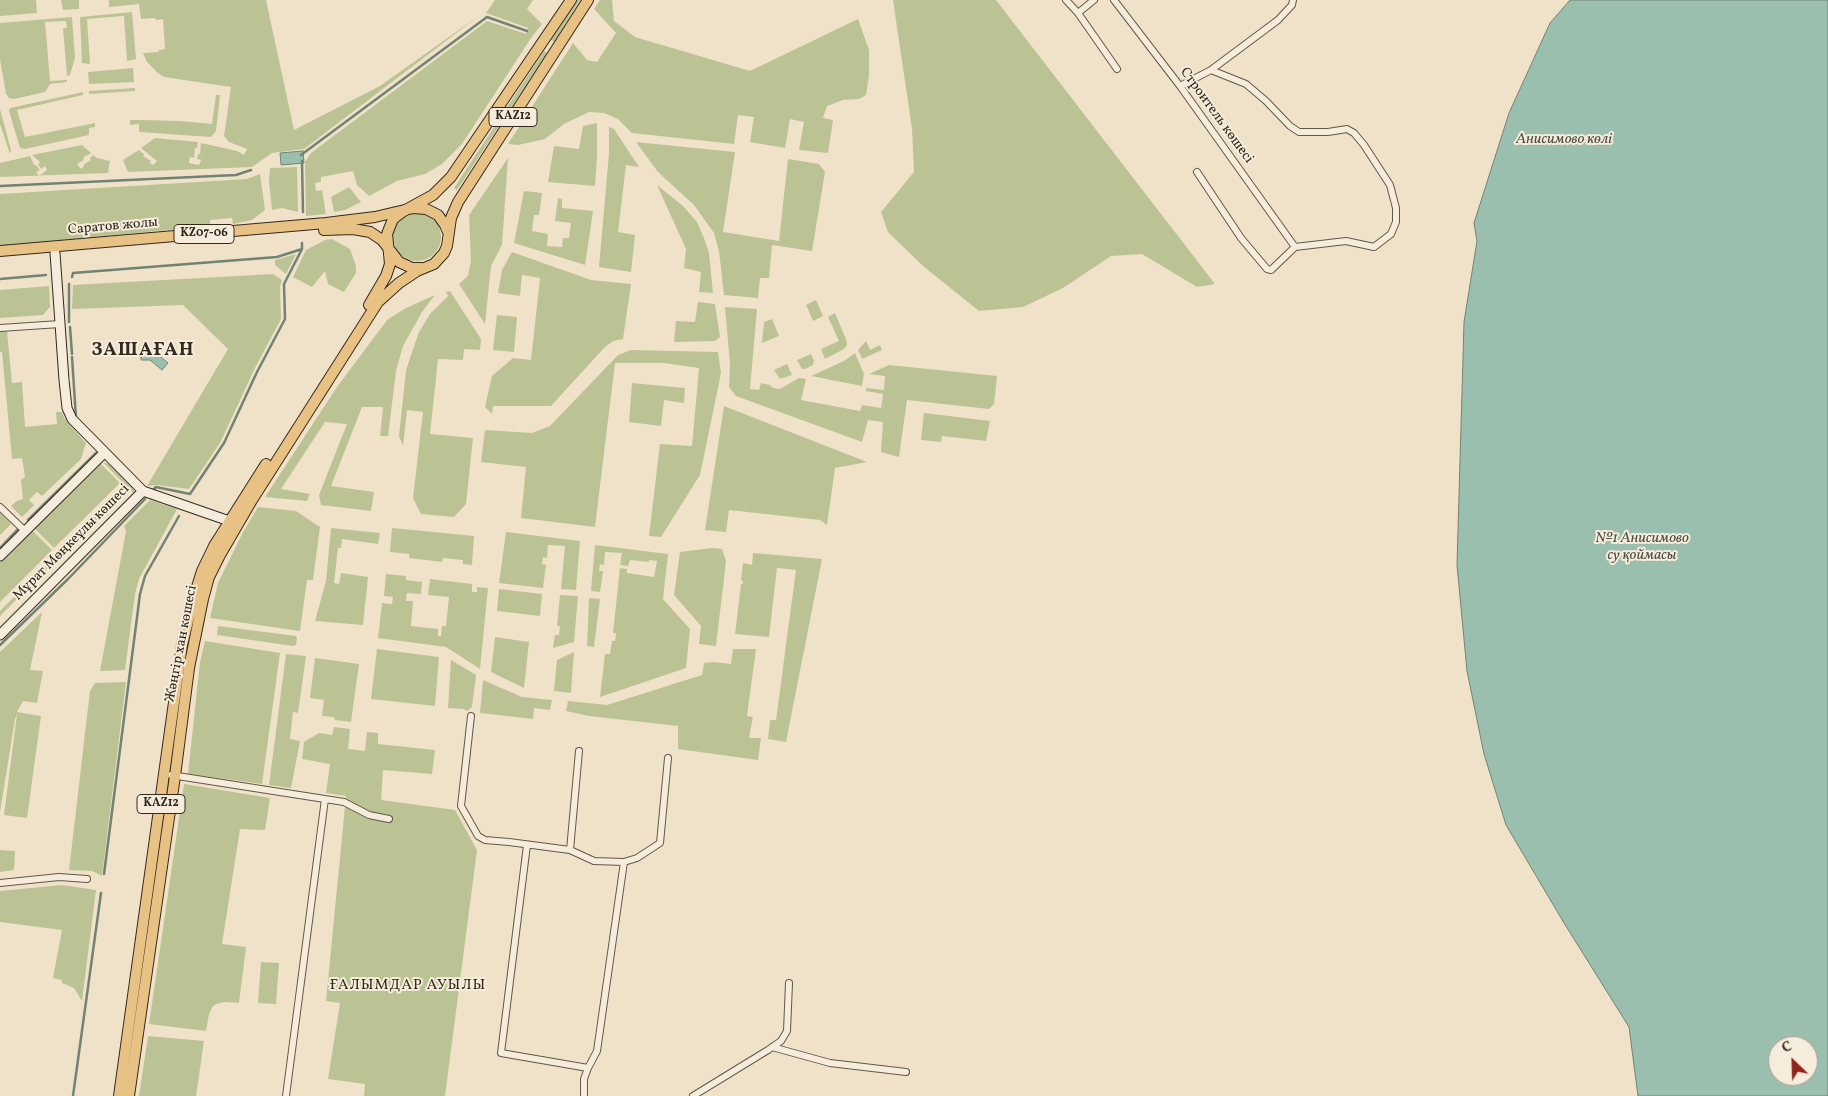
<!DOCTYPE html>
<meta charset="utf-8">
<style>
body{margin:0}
#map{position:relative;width:1828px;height:1096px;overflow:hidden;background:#f0e2c8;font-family:Vollkorn,serif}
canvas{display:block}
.north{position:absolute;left:1768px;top:1036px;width:50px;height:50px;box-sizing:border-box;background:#f5ecdb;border:1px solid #a89e8f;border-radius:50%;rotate:336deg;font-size:14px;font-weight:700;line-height:20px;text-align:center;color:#34291d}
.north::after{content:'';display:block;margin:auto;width:18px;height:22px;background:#8f2418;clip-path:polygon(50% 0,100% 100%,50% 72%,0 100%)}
</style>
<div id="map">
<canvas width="1828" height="1096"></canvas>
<div class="north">С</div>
</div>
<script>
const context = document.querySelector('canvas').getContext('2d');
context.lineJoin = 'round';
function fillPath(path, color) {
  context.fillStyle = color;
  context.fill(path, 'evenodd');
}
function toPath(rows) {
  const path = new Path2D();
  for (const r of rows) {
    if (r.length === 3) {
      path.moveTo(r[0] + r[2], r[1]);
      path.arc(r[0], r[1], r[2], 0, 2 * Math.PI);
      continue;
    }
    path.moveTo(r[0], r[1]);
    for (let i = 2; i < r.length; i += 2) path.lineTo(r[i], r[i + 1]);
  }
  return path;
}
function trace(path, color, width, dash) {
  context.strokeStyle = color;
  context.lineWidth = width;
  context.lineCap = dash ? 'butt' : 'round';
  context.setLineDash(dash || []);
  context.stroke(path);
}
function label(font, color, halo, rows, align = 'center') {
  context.font = font + ' Vollkorn,serif';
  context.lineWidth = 4;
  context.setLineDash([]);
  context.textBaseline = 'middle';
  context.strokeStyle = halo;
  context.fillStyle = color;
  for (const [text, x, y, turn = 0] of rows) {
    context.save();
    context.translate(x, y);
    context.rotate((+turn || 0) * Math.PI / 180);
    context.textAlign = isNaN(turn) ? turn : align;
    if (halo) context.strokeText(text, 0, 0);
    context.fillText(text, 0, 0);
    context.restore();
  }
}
fillPath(toPath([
 [0,0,36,0,37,13,0,16],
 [61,0,79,0,79,9,63,10],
 [109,0,266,0,294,130,380,86,480,15,304,149,272,153,252,167,128,172,123,160,139,150,144,154,143,156,151,161,150,163,153,165,157,161,141,148,155,138,198,142,197,148,195,148,194,158,190,157,189,163,199,165,201,160,197,159,198,154,200,154,201,143,237,151,244,155,247,149,229,142,224,136,231,87,164,77,158,73,147,62,143,53,159,52,159,50,165,49,163,19,156,20,155,18,141,19,139,4,109,7],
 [495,0,533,0,527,9,542,24,531,38,462,144,442,164,425,174,397,181,369,196,357,185,353,171,321,177,321,182,315,183,316,191,322,190,326,214,306,216,305,162,311,153,487,21,526,34,528,28,486,13],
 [577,0,580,0,554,42,551,40],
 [600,0,612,0,614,21,635,37,750,71,858,19,869,50,869,76,866,95,859,99,843,100,827,106,823,118,833,120,828,153,799,150,804,122,790,119,785,148,750,142,754,117,738,115,734,144,632,133,618,119,604,113,589,112,564,124,545,139,518,145,508,144,573,43,587,60,597,62,616,33,594,9],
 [893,0,996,0,1215,284,1197,287,1142,254,1111,256,1063,288,1023,307,979,311,923,266,888,232,881,212,914,172,912,129],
 [132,12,136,59,127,61,124,16,87,19,90,64,82,63,80,17],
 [72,17,75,58,70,75,67,76,63,28,67,28,66,21,45,22,50,81,67,80,67,82,50,84,45,92,14,99,9,98,6,94,0,59,0,23],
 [544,51,547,53,457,190,454,188],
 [133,68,134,82,89,84,88,72],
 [135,88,135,91,89,94,89,91],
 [83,92,83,95,17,110,25,137,95,123,95,127,89,128,89,135,25,149,20,148,9,111,10,108],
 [216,95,220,95,216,131,211,137,139,132,139,124,130,125,130,120,143,120,180,121,212,124],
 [0,109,11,150,10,154,0,124],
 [597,123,597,156,595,186,548,182,554,146,579,149,583,126],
 [609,127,614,129,639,167,626,165,618,232,635,235,631,272,599,267,609,153],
 [636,142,735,152,723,232,779,241,788,159,819,164,825,172,812,251,772,245,769,278,760,278,758,298,724,295,719,251,714,233,694,205,658,172],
 [82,145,91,153,87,156,86,155,83,158,84,160,77,164,81,169,84,166,83,165,91,160,90,158,93,155,97,158,110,161,108,173,0,177,0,163,30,156,34,165,36,165,40,170,36,172,39,176,47,170,45,166,41,169,38,164,40,162,32,155],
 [508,158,502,245,491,266,485,324,459,284,468,276,471,261,469,215],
 [297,167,298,212,282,208,272,210,269,182,270,168],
 [260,174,265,210,252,220,233,224,232,218,210,220,210,226,0,246,0,194,247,179],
 [657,185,683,206,697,222,704,238,709,253,713,293,699,292,701,272,684,268,686,249],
 [349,187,361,202,345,210,334,212,331,197],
 [524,191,542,193,539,215,534,215,532,231,548,234,547,246,562,247,563,238,569,238,571,223,555,221,558,198,562,199,562,208,593,211,585,265,514,243],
 [417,237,24],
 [332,239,350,249,356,266,356,273,344,292,328,284,325,271,312,287,293,277,306,250,325,240],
 [512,252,591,280,631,284,623,339,613,341,604,348,551,406,493,406,492,414,485,407,492,376,513,358,531,360,540,278,522,275,520,296,498,293,502,270],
 [296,254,286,274,275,265,275,260],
 [273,274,282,280,280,286,281,319,255,368,220,443,189,489,157,485,147,486,228,349,183,305,72,309,73,285],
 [49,286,50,307,43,315,0,318,0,290],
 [450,291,481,339,480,350,464,349,463,360,438,359,430,434,473,438,466,504,454,517,421,514,413,498,423,412,407,410,403,446,399,436,406,370,419,332,430,314,448,296,446,292],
 [435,295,422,312,403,346,396,371,388,436,380,436,383,407,362,407,331,486,374,492,371,511,321,505,319,495,347,424,325,422,281,489,310,494,307,501,265,497,337,387,387,320,406,308],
 [816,300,823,316,813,321,806,305],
 [698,302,715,304,720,337,715,341,674,342,676,321,695,322],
 [725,307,757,309,750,389,759,390,761,383,770,385,773,388,780,389,799,378,806,379,801,400,860,411,862,405,881,408,883,394,866,391,866,388,884,390,885,376,869,374,889,365,997,376,994,404,989,409,907,400,899,457,881,452,883,422,868,420,862,442,736,396,729,387,730,364],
 [835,313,846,339,847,345,844,349,825,359,821,349,839,341,828,317],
 [497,315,517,317,514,352,493,350],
 [772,319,779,336,762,343,764,322],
 [7,331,12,383,22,382,25,427,57,424,56,412,62,412,65,419,86,443,81,459,42,496,37,492,29,500,34,505,22,517,11,506,17,501,23,499,21,480,25,477,22,458,12,459,2,352,0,352,0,332],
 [866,341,870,350,880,345,882,350,862,359,858,350],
 [631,350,718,352,721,373,700,475,661,537,649,536,660,444,692,446,699,368,664,363,615,363,595,527,521,518,526,467,481,462,485,430,532,433,550,426,618,355],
 [855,353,864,374,862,386,811,376,844,361],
 [811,354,814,361,813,365,805,369,802,369,797,360],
 [787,364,792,375,780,379,774,370],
 [632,383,685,388,684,403,664,400,661,426,629,422],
 [724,406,867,462,835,468,827,525,820,520,729,510,726,532,705,530],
 [924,413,990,421,986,441,942,436,941,442,921,440],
 [103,462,109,464,133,487,135,495],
 [100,463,120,483,54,548,34,528],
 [123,488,126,493,62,556,58,552],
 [131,495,133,497,0,629,0,626],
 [150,500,177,509,139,579,135,594,125,670,100,671,126,531,124,526],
 [258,507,296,511,320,527,313,580,307,580,300,631,210,618,218,583,242,534],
 [0,512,11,524,0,535],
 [331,528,380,533,378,544,342,539,341,548,338,548,334,583,339,584,341,573,368,577,363,625,315,621,326,581],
 [392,528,474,536,472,565,463,564,463,560,443,558,442,562,409,558,409,554,390,552],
 [32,530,52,550,0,602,0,562],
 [506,532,580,541,576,590,561,589,565,546,548,545,547,558,543,557,542,564,546,565,543,588,499,583],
 [595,545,668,554,663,599,690,629,686,668,600,697,605,654,610,654,612,641,615,641,616,633,613,633,620,568,627,569,627,573,654,577,657,561,649,560,649,562,630,560,628,566,620,565,622,553,605,552,604,565,600,564,599,571,603,571,600,592,591,591],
 [712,548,722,549,726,561,716,646,699,644,701,626,674,595,680,552],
 [753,553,822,559,786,742,768,739,770,720,776,720,796,570,777,568,769,637,735,634,741,584,743,584,743,581,741,580,743,563,752,565],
 [56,555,59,557,0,616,0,611],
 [386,574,406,576,406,580,422,582,421,594,407,593,406,601,413,601,411,626,438,629,438,636,441,636,442,626,446,626,449,597,428,595,430,579,472,584,472,592,477,592,477,587,488,588,480,669,446,647,378,638,382,603,392,604,393,597,384,596],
 [499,589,542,594,540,616,497,611],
 [560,595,578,596,574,642,553,648,555,635,559,635,560,626,557,626],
 [589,598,600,599,594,647,587,646],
 [42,612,30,670,43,671,37,703,23,701,17,712,41,716,27,818,4,815,17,714,15,719,0,812,0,652],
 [218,626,296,636,297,639,296,645,293,646,217,635],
 [495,637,529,642,524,688,491,672],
 [205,641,280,653,262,784,188,774,200,662],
 [377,649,439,657,435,706,371,699],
 [733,649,756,649,747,716,753,717,749,738,761,738,758,760,678,749,678,726,589,716,566,711,568,701,607,705,702,675,704,663,714,662,731,664],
 [574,652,571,693,554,691,557,660],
 [286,654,306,656,298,713,293,712,290,739,300,741,291,788,269,785],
 [315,658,359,664,351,722,335,720,334,717,322,716,324,700,310,698],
 [451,660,476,675,472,707,467,711,464,709,448,708],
 [483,680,522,697,552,700,550,710,534,708,533,719,480,713],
 [126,682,102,876,92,871,69,870,90,691,95,683],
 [334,727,350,729,348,749,365,751,367,732,378,733,378,744,435,750,432,774,383,770,381,800,455,810,477,850,445,1096,364,1096,365,1084,328,1079,340,1003,326,1001,346,796,326,793,330,764,302,759,304,742,319,733,332,735],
 [184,784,270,798,265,830,240,829,222,944,246,947,239,1003,225,1002,216,1004,213,1006,209,1014,206,1031,149,1024],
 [0,850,15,851,14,870,0,872],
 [62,885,96,890,82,1001,74,988,62,983,62,980,53,978,62,930,0,922,0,891],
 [261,962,279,963,276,1004,258,1003],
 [148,1036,204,1041,196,1096,139,1096]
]), '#bbc395');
const water = toPath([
 [1570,0,1828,0,1828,1096,1638,1096,1629,1027,1564,923,1506,825,1484,754,1467,671,1457,565,1464,322,1477,241,1474,223,1509,113,1550,23,1570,0],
 [1778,1046,1808,1046,1808,1076,1778,1076,1778,1046],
 [303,151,304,163,281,165,280,153,303,151],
 [156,353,168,363,162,370,150,360,141,360,141,354,156,353]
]);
fillPath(water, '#9bbfaf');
trace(water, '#728375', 1);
trace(toPath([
 [301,155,487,17,527,31],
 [302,161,303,212],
 [0,186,236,175,251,170],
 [72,277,73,273,277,257,302,249,302,243],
 [0,279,46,275],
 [69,284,69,322],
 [70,327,72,354],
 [72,357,76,418],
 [153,490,156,487,190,494,224,443,257,372,285,319,284,284,302,249],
 [28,520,96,453],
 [0,548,18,529],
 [0,645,68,579,145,499],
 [104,874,140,594,145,576,179,516],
 [73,1096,101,893]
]), '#728375', 2.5);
const street = toPath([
 [1066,0,1078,13,1117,69],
 [1114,0,1180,86,1295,247],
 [1078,13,1094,0],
 [1180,86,1211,70,1278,20,1292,5,1293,0],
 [1197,172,1241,238,1267,269,1271,270,1295,247,1346,241,1374,247,1391,234,1396,222,1396,208,1390,185,1364,145,1354,133,1347,129,1328,132,1299,132,1290,126,1266,101,1246,84,1211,70],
 [0,328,60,324],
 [0,507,25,531],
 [471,716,461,806,478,836,485,840,509,842,570,850,594,861,624,862,637,858,660,843,668,758],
 [171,775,344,802,369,815,389,819],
 [527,845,501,1053,588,1068],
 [570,850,579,751],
 [0,883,59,877,87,879],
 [772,1047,830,1063,906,1072],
 [286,1096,325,799],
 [584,1096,584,1079,588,1068,597,1051,624,862],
 [693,1096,768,1050,781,1041,787,1031,789,983]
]);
const secondary = toPath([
 [55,253,64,380,67,408,72,419,143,491,235,523],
 [0,556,104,453],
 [0,635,143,491]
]);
const primary = toPath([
 [324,230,353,229,370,232,382,240,399,262,412,268,421,268],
 [0,251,326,223,375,217,413,208,426,209,438,215,445,225,448,232],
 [369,305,386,276,390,264,387,234,393,219,402,212,433,195,451,177,571,0],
 [119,1096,182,645,195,593,202,571,214,546,266,464],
 [129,1096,175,776,189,668,203,599,209,577,220,555,252,500,378,302,399,283,417,271,434,264,444,253,447,246,451,218,458,202,588,0]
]);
trace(street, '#635748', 8);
trace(secondary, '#34291d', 11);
trace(primary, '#34291d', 12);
trace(street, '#f5ecdb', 6);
trace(secondary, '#f5ecdb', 9);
trace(primary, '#e8c184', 10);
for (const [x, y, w] of [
 [513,117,48],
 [204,234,60],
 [161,804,48]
]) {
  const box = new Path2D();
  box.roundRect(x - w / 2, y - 9.5, w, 19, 4);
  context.fillStyle = '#f5ecdb';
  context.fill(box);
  trace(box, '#34291d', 1);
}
label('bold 12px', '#34291d', null, [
 ["KAZ12",513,117],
 ["KZ07-06",204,234],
 ["KAZ12",161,804]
]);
label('14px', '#34291d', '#f5ecdb', [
 ["Строитель көшесі",1216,116,54],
 ["Саратов жолы",113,227,-5],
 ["Мұрат Мөңкеұлы көшесі",72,543,-45],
 ["Жәңгір хан көшесі",182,644,-79]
]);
label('italic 15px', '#4e4e42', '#f5ecdb', [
 ["Анисимово көлі",1564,140],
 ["№1 Анисимово",1642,539],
 ["су қоймасы",1642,556]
]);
context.letterSpacing = '1px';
label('15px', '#34291d', '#f5ecdb', [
 ["ҒАЛЫМДАР АУЫЛЫ",408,986]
]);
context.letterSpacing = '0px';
context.letterSpacing = '1px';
label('bold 19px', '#34291d', '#f5ecdb', [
 ["ЗАШАҒАН",143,352]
]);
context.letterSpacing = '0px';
</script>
